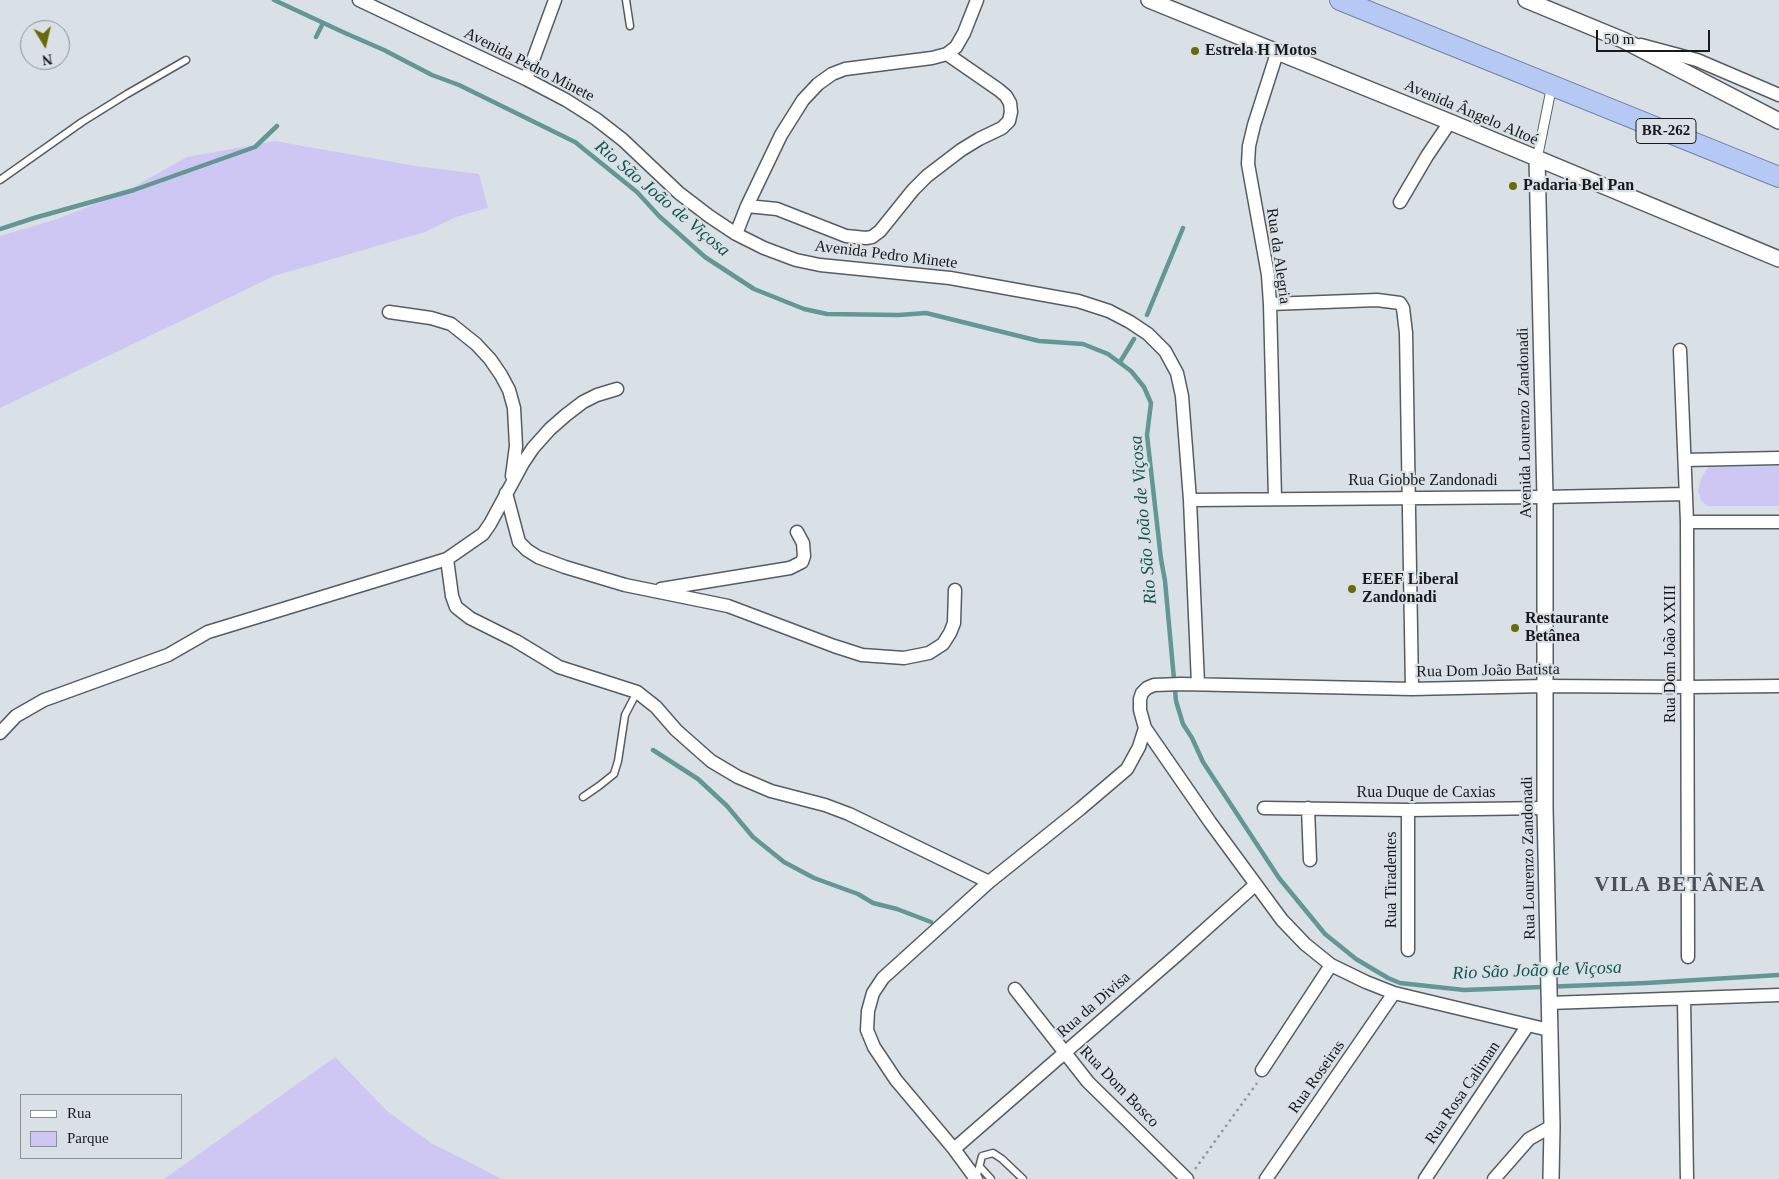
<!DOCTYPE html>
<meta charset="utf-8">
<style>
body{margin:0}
#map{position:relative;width:1779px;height:1179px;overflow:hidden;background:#d9e1e6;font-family:"Times New Roman",serif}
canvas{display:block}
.legend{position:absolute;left:20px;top:1094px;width:162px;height:65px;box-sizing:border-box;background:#d9e1e6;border:1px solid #8b9195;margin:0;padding:6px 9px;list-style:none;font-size:15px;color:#17191b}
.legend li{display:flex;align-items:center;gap:10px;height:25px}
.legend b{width:25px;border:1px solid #8b9195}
.north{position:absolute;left:20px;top:20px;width:50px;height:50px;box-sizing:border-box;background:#d9e1e6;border:1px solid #8b9195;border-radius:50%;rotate:171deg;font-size:14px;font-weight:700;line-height:20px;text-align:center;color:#17191b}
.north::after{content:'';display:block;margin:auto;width:18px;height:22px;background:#696b0a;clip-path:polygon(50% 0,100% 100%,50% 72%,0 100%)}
.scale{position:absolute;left:1596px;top:30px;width:114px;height:22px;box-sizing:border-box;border:2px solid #17191b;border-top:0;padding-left:6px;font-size:15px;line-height:18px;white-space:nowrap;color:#17191b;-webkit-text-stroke:4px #d9e1e6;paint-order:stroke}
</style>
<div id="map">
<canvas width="1779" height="1179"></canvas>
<ul class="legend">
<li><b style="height:6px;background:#fff"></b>Rua</li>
<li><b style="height:14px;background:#cec7f4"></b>Parque</li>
</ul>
<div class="north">N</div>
<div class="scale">50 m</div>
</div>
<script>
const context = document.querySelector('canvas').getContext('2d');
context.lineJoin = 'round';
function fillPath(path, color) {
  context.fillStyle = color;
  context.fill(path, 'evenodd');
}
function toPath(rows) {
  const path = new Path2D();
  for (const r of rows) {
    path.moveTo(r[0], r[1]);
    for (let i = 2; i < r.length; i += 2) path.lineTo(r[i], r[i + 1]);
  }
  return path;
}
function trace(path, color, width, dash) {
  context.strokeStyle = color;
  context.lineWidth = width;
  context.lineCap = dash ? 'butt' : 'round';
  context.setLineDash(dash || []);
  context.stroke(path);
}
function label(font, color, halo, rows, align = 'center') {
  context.font = font + ' "Times New Roman",serif';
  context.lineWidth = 4.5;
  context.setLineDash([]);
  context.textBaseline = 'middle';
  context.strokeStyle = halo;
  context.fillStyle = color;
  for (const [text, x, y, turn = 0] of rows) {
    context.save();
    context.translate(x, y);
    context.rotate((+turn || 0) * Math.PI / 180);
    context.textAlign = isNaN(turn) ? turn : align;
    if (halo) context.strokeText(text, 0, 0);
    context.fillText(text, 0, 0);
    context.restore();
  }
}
fillPath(toPath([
 [275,141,416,166,479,174,488,208,456,217,425,232,274,276,0,408,0,236,57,219,123,193,187,157],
 [1779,466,1779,506,1707,506,1701,500,1698,491,1701,479,1708,467],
 [335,1057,387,1111,431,1143,502,1179,164,1179]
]), '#cec7f4');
trace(toPath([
 [274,0,345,33,384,50,432,75,459,85,575,142,637,192,659,216,705,257,754,289,804,309,827,314,899,315,926,313,1039,341,1083,344,1108,354,1131,371,1144,387,1151,403,1147,435,1161,559,1165,581,1176,701,1183,724,1192,738,1203,762,1279,878,1325,934,1356,959,1388,978,1400,983,1464,990,1646,983,1779,975],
 [316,37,323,23],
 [0,229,34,218,134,190,255,147,277,126],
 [1147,315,1183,228],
 [1120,362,1134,339],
 [653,750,698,779,727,806,753,837,784,862,814,878,858,894,873,903,897,909,931,922]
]), '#639793', 4.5);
const service = toPath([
 [626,0,630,26],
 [0,180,82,122,127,94,186,60],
 [583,797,599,786,614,774,618,761,625,715,637,692],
 [980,1167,991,1179],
 [976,1179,982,1156,993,1153,1002,1159,1023,1179]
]);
const pedestrian = toPath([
 [1537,159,1552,85]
]);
const minor = toPath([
 [359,0,526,79,566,100,596,119,623,140,679,193,709,216,736,234,764,248,796,260,820,265,950,278,1078,301,1109,311,1130,322,1148,334,1165,351,1177,373,1182,396,1190,500,1198,684],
 [1641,45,1697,60,1779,95],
 [526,79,555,0],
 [1400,202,1427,156,1450,122],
 [747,206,777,209,846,236,866,238,872,237,880,231,913,190,927,176,961,150,979,139,1002,128,1009,121,1011,112,1010,103,1006,96,999,90,947,54],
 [736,234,747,206,781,135,803,100,818,84,832,74,845,69,932,58,947,54,956,47,964,33,977,0],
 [1270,304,1377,300,1400,303,1403,308,1406,333,1412,689],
 [389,312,431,318,451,324,476,344,490,359,501,375,509,390,514,408,516,446,512,476],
 [1680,350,1687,522,1688,957],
 [1685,460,1779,458],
 [506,493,519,542,527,550,538,557,565,567,625,585,728,606,834,646,862,655,904,658,929,653,943,644,950,633,954,623,955,590],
 [1275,498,1270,304,1268,275,1248,164,1249,146,1254,125,1277,53],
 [1190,500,1545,497,1686,494],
 [1687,522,1779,522],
 [447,559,452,596,456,607,470,618,516,641,559,667,637,692,656,707,676,730,711,761,738,777,771,791,825,805,849,814,989,882],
 [661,589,790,568,802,562,804,556,803,543,797,532],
 [1145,728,1210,822,1282,920,1305,944,1331,965,1366,982,1394,993,1549,1030],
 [0,733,16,716,44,700,168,655,208,632,447,559,483,534,490,524,523,463,533,448,550,429,566,415,583,402,597,395,617,389],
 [1264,808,1408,810,1545,808],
 [1308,808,1310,860],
 [1408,810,1408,950],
 [1015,989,1088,1082,1187,1179],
 [1684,999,1687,1179],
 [1549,1003,1779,995],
 [1262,1070,1331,965],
 [954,1149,1177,955,1255,885],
 [976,1179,954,1149,896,1080,874,1047,867,1030,868,1011,873,993,883,978,989,882,1080,809,1127,769,1139,747,1145,728,1140,710,1140,699,1142,693,1147,688,1154,685,1181,684,1412,689,1545,686,1688,687,1779,686],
 [1266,1179,1394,993],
 [1425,1179,1528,1025],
 [1494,1179,1529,1139,1552,1126]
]);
const tertiary = toPath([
 [1149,0,1450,122,1779,259],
 [1526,0,1623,40,1779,121],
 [1537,159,1545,497,1545,808,1552,1126,1551,1179]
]);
const trunk = toPath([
 [1340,0,1779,177]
]);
trace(service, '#565d62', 9);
trace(pedestrian, '#565d62', 11);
trace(minor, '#565d62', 15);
trace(tertiary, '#565d62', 18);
trace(trunk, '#7282a6', 22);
trace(toPath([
 [1195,1169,1257,1083]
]), '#92979b', 2.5, [2.5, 4]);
trace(service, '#fff', 6);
trace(pedestrian, '#fff', 9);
trace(minor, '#fff', 12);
trace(tertiary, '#fff', 15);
trace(trunk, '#b6c8f4', 20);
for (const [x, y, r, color] of [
 [1195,51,5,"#696b0a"],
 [1513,186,5,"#696b0a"],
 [1352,589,5,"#696b0a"],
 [1515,628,5,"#696b0a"]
]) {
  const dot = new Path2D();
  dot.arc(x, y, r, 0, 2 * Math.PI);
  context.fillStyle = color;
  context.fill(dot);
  trace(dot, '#d9e1e6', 2);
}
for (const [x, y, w] of [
 [1666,131,60]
]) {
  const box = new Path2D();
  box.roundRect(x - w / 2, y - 12.5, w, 25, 4);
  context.fillStyle = '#d9e1e6';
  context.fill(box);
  trace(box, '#17191b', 1);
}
label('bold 15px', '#17191b', null, [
 ["BR-262",1666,131]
]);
label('bold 16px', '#17191b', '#d9e1e6', [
 ["Estrela H Motos",1205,51],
 ["Padaria Bel Pan",1523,186],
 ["EEEF Liberal",1362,580],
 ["Zandonadi",1362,598],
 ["Restaurante",1525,619],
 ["Betânea",1525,637]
], 'left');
label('16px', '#17191b', '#d9e1e6', [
 ["Avenida Pedro Minete",529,65,27],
 ["Avenida Ângelo Altoé",1471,113,23],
 ["Avenida Pedro Minete",886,255,7],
 ["Rua da Alegria",1278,256,82],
 ["Avenida Lourenzo Zandonadi",1525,423,-91],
 ["Rua Giobbe Zandonadi",1423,481],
 ["Rua Dom João XXIII",1671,654,-90],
 ["Rua Dom João Batista",1488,671,-1],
 ["Rua Duque de Caxias",1426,793],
 ["Rua Lourenzo Zandonadi",1529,858,-91],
 ["Rua Tiradentes",1392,880,-90],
 ["Rua da Divisa",1094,1005,-41],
 ["Rua Roseiras",1317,1077,-55],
 ["Rua Dom Bosco",1119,1087,46],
 ["Rua Rosa Caliman",1463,1093,-56]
]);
label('italic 18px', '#13544f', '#d9e1e6', [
 ["Rio São João de Viçosa",662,199,40],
 ["Rio São João de Viçosa",1144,520,-95],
 ["Rio São João de Viçosa",1537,971,-2]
]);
context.letterSpacing = '1px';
label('bold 21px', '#4a5055', '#d9e1e6', [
 ["VILA BETÂNEA",1680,886]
]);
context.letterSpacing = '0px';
</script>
